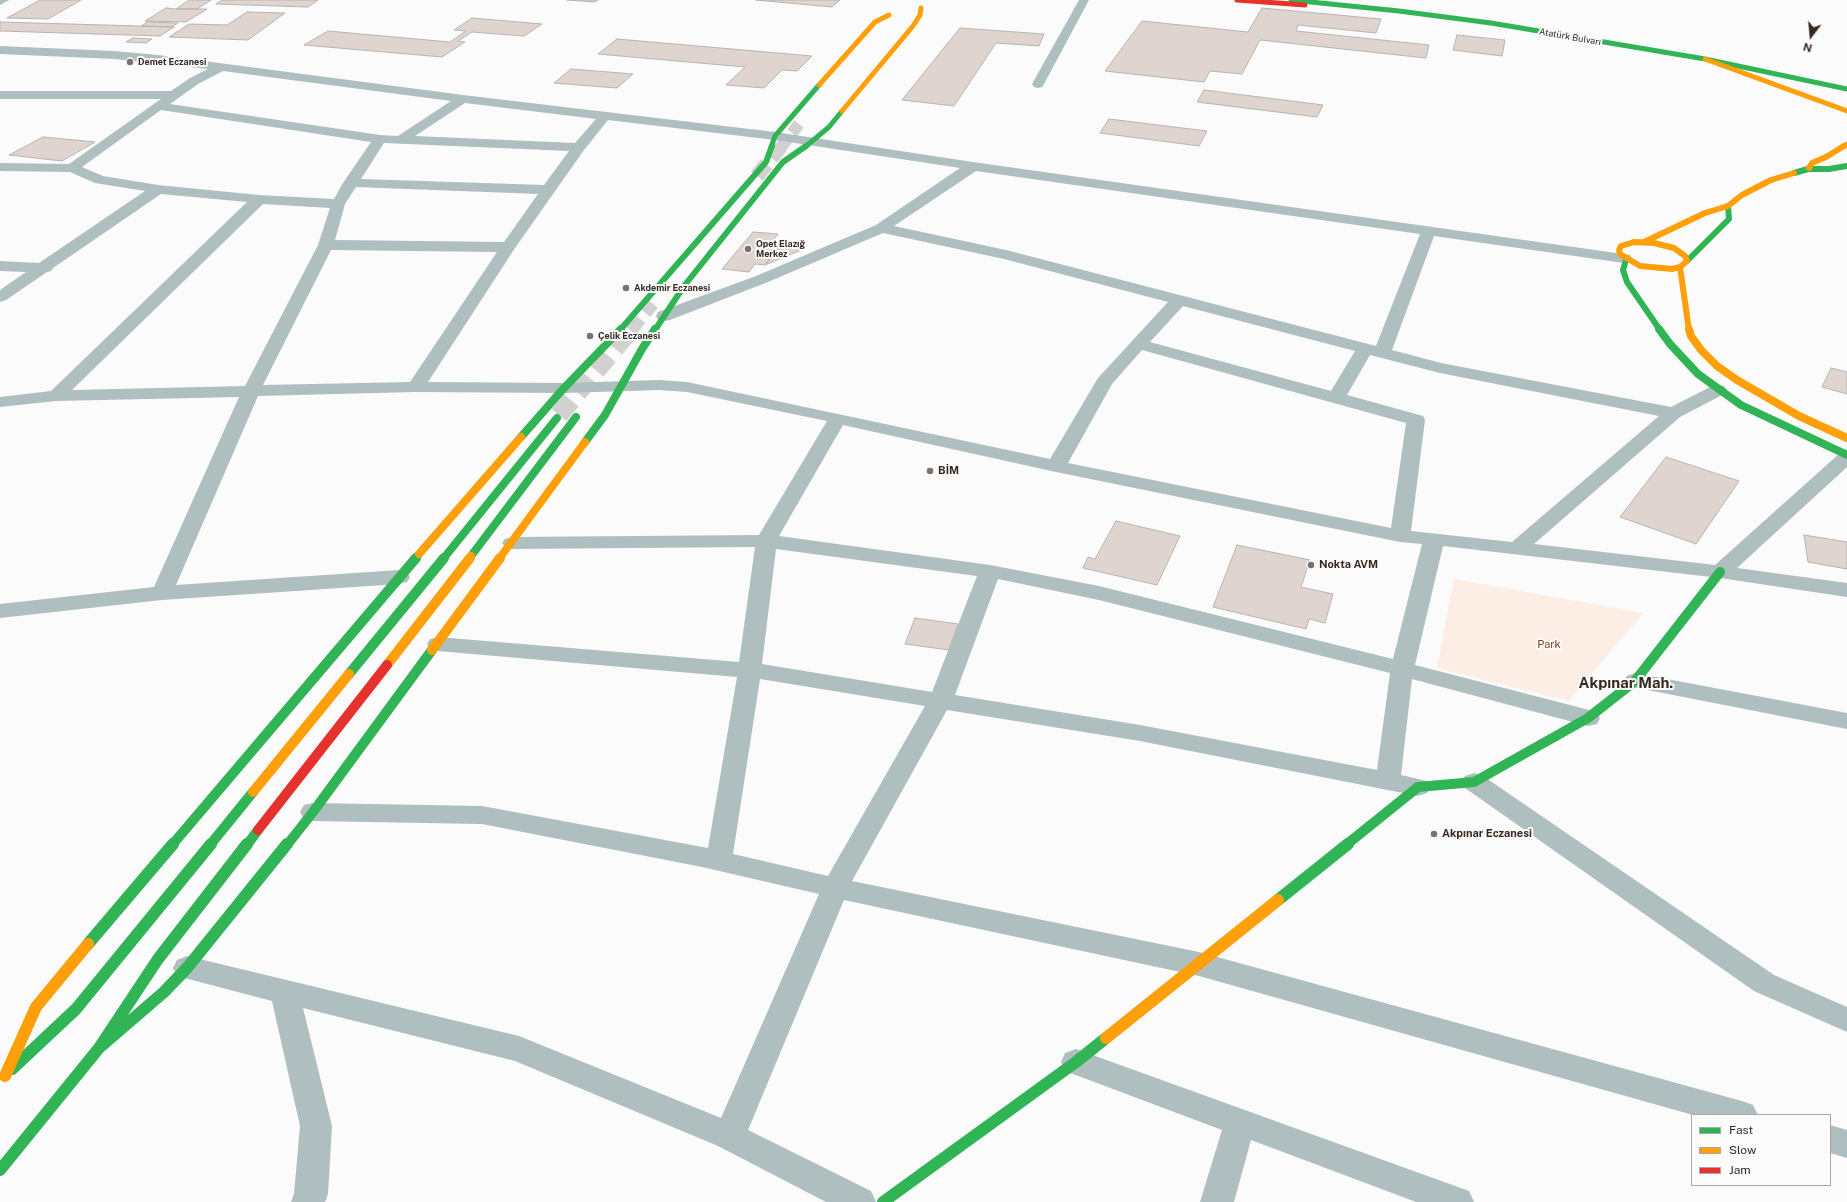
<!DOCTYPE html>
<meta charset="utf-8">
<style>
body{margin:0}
#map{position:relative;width:1847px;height:1202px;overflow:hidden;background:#fbfbfb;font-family:"Public Sans",sans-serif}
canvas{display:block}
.legend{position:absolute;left:1691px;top:1114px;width:140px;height:72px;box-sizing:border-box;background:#fbfbfb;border:1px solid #aca7a4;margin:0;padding:5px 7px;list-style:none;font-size:12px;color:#352922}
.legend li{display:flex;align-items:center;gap:8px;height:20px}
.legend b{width:20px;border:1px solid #aca7a4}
.north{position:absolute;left:1791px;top:16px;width:40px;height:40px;-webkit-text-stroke:3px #fbfbfb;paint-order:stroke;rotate:196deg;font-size:11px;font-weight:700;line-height:16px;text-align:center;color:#352922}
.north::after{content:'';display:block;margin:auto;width:14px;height:18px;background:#352922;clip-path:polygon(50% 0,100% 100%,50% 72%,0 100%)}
</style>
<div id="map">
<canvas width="1847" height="1202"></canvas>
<ul class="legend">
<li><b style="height:5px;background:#30b455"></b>Fast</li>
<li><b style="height:5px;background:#ff9f0a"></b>Slow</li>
<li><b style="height:5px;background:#e5322d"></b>Jam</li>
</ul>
<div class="north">N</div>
</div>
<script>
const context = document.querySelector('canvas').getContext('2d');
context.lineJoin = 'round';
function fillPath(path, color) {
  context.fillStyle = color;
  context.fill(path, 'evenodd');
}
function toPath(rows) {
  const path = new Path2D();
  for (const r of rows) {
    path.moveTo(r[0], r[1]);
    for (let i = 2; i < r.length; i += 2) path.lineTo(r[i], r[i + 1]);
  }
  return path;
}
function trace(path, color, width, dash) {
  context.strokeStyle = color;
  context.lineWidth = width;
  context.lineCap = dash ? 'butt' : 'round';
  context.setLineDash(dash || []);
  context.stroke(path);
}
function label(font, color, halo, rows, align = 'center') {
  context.font = font + ' "Public Sans",sans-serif';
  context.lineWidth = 4;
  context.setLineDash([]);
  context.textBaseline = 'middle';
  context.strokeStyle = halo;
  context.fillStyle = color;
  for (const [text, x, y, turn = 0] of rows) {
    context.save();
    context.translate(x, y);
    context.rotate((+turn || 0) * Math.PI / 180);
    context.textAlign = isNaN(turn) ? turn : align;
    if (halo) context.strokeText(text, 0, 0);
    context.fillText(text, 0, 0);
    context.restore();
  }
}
fillPath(toPath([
 [1454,579,1643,613,1569,701,1437,668]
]), '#fcede5');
const building = toPath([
 [40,0,81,0,48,19,7,18,40,0],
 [189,0,211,0,197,9,176,9,189,0],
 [222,0,318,0,308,7,216,4,222,0],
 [567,0,598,0,595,2,567,0],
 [756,0,840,0,832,7,756,0],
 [166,8,176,9,207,9,186,22,145,21,166,8],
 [1262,8,1381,19,1376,33,1298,25,1296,31,1429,45,1426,58,1260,40,1242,74,1210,71,1204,82,1105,71,1142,21,1248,32,1262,8],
 [247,12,285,13,248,40,169,37,189,24,227,25,247,12],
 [472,18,542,24,524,36,472,32,458,41,465,42,442,57,304,45,328,31,450,42,466,31,454,30,472,18],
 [0,22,174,27,160,36,0,31,0,22],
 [147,22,178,23,172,27,141,26,147,22],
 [960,28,1044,34,1039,46,996,43,954,106,902,100,960,28],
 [1457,35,1505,40,1502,56,1453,50,1457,35],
 [133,38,152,39,146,43,126,42,133,38],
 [617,39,812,56,797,71,782,70,764,88,726,85,745,67,598,54,617,39],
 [571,69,633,74,617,88,554,83,571,69],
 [1204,90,1323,105,1317,117,1197,102,1204,90],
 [1109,119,1207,131,1199,146,1100,133,1109,119],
 [43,137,95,142,62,161,9,155,43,137],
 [753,232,778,234,771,243,782,244,765,265,755,264,749,272,722,269,753,232],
 [782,244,806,248,765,265,782,244],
 [1831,368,1847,372,1847,394,1822,387,1831,368],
 [1666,457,1739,481,1696,544,1620,517,1666,457],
 [1116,521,1180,536,1157,585,1083,568,1088,557,1095,559,1116,521],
 [1804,535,1847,542,1847,569,1808,562,1804,535],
 [1237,545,1310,560,1301,587,1333,594,1325,623,1309,619,1306,629,1213,607,1237,545],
 [915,618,958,624,949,650,905,644,915,618]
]);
fillPath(building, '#dfd4cf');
trace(building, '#b9b4b0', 1);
trace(toPath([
 [781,147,799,124]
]), '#d3d1d0', 12, [12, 6]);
trace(toPath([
 [757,176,781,146],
 [630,330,652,303]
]), '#d3d1d0', 15, [15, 8]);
trace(toPath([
 [559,415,631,329]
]), '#d3d1d0', 19, [19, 10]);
fillPath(toPath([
 [0,0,9,0,0,5,0,0],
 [1079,0,1089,0,1044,84,1042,87,1038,88,1034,87,1032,84,1079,0],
 [0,46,114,51,158,55,463,95,775,132,973,162,1630,255,1632,258,1630,261,1624,263,1434,236,1392,350,1441,363,1671,407,1712,386,1718,385,1724,386,1727,390,1724,394,1680,417,1534,544,1715,565,1840,453,1847,451,1847,467,1737,568,1847,583,1847,597,1720,578,1443,546,1415,665,1597,712,1600,718,1597,724,1588,726,1412,679,1401,775,1427,781,1431,787,1427,793,1418,796,1140,741,947,710,852,881,1199,952,1742,1101,1753,1105,1758,1115,1693,1115,1199,976,844,900,748,1130,871,1191,876,1202,826,1202,718,1146,515,1061,303,1008,332,1126,328,1194,325,1202,291,1202,294,1194,300,1126,272,1001,177,976,173,968,177,960,187,956,519,1036,721,1118,819,894,702,867,482,824,313,821,304,819,300,812,304,805,313,803,482,806,708,848,737,677,438,651,430,649,427,644,430,639,438,637,739,662,755,547,512,549,505,547,502,543,505,539,512,537,759,535,827,421,687,392,659,390,564,393,415,392,258,396,176,585,399,570,407,572,410,577,407,582,399,584,162,600,0,618,0,604,154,587,239,397,56,401,0,407,0,397,51,391,247,202,161,194,53,268,51,271,47,272,6,300,0,302,0,290,26,272,0,271,0,261,39,263,145,191,95,183,70,172,0,171,0,163,69,164,161,99,0,99,0,91,171,91,190,78,208,69,114,59,0,54,0,46],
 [223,71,451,101,398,136,380,135,170,104,198,84,223,71],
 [465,103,596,119,575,143,415,136,465,103],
 [161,110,371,142,343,183,334,199,259,195,158,185,103,176,82,167,161,110],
 [608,120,775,140,960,168,876,225,756,276,658,312,656,316,658,320,664,321,670,320,768,282,883,233,1004,259,1168,302,1098,378,1050,459,687,382,659,380,564,383,428,382,515,248,584,150,608,120],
 [384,143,569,151,544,185,361,179,384,143],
 [976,171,1420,234,1376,346,1006,250,894,226,976,171],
 [356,187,538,194,504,242,335,240,345,204,356,187],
 [263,204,330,208,318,245,245,386,72,390,263,204],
 [331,250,497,252,410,382,263,385,331,250],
 [1183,306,1355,351,1331,391,1150,342,1183,306],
 [1142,350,1406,423,1391,528,1068,463,1112,384,1142,350],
 [1370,355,1440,373,1659,416,1512,542,1411,531,1425,420,1423,416,1347,395,1370,355],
 [843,425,1056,472,1400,542,1422,544,1393,659,1099,586,990,565,779,536,843,425],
 [776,549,977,576,932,692,762,664,776,549],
 [998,579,1099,600,1390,673,1377,770,1140,725,955,695,998,579],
 [760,679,925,706,828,876,733,854,760,679],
 [1635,673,1847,713,1847,729,1627,686,1623,681,1627,676,1635,673],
 [1474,773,1483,776,1774,975,1847,1007,1847,1032,1754,991,1465,788,1461,782,1465,776,1474,773],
 [1076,1049,1469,1191,1474,1202,1416,1202,1251,1140,1234,1202,1200,1202,1222,1130,1065,1071,1061,1062,1065,1053,1076,1049],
 [1830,1125,1847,1130,1847,1158,1830,1153,1830,1125]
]), '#afbebf');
trace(toPath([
 [1291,0,1399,11,1491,23,1705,59,1847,89],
 [771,147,775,136,819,85],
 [805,147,829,127,842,111]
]), '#30b455', 5);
trace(toPath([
 [1794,173,1808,169,1829,169,1847,166],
 [1626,260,1623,270,1627,282,1660,330],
 [1687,261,1729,219,1728,206],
 [620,330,766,162,772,146],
 [655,330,684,286,783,162,806,146]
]), '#30b455', 6);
trace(toPath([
 [1659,329,1670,344,1698,374,1741,405,1847,455],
 [521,437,564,388,621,329],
 [585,442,605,415,642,349,655,329],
 [471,556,576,417],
 [415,559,419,554],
 [443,559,557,418]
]), '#30b455', 8);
trace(toPath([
 [349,674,444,558],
 [172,845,416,558],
 [210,845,253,792],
 [247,845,258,830],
 [287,845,313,812,432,650],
 [1346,845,1418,787,1474,782,1588,718,1635,681,1720,572]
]), '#30b455', 10);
trace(toPath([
 [1278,900,1348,844],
 [88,944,173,844],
 [99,1048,164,992,187,968,287,844],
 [12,1069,76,1009,211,844],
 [0,1170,99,1048,158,959,247,844],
 [883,1202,1076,1062,1106,1038]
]), '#30b455', 12);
trace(toPath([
 [1705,59,1847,111],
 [819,85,875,22,889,15],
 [842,111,913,26,920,15,921,8],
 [1842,147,1847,144]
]), '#ff9f0a', 5);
trace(toPath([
 [1809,168,1812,163,1826,157,1844,146],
 [1634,242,1654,243,1674,248,1685,256,1687,261,1680,267,1672,269,1640,266,1620,254,1619,250,1621,246,1634,242],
 [1644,242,1705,213,1728,206,1742,195,1771,180,1794,173],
 [1680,267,1689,330]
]), '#ff9f0a', 6);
trace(toPath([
 [1689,329,1691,336,1701,350,1717,366,1737,380,1799,416,1847,438],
 [419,554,521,437],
 [469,559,471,556],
 [499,559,585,442]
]), '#ff9f0a', 8);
trace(toPath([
 [432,650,500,558],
 [387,665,470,558],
 [253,792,349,674]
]), '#ff9f0a', 10);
trace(toPath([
 [1106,1038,1278,900],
 [5,1076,36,1007,88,944]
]), '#ff9f0a', 12);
trace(toPath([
 [1237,0,1305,5]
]), '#e5322d', 5);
trace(toPath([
 [258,830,387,665]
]), '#e5322d', 10);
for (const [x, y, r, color] of [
 [130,62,4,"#7a726e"],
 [748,249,4,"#7a726e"],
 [626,288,4,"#7a726e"],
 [590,336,4,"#7a726e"],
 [930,471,4,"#7a726e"],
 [1311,565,4,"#7a726e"],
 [1434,834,4,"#7a726e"]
]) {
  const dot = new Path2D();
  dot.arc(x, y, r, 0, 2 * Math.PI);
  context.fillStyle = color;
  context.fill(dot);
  trace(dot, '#fbfbfb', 1.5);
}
label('9px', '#352922', '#fbfbfb', [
 ["Atatürk Bulvarı",1570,37,10]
]);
label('bold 9px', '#352922', '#fbfbfb', [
 ["Demet Eczanesi",138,62],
 ["Opet Elazığ",756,244],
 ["Merkez",756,254],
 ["Akdemir Eczanesi",634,288],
 ["Çelik Eczanesi",598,336]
], 'left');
label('bold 11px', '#352922', '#fbfbfb', [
 ["BİM",938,471],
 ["Nokta AVM",1319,565],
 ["Akpınar Eczanesi",1442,834]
], 'left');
label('11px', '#823f15', '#fbfbfb', [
 ["Park",1549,645]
]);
label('bold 15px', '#352922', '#fbfbfb', [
 ["Akpınar Mah.",1626,683]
]);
</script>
